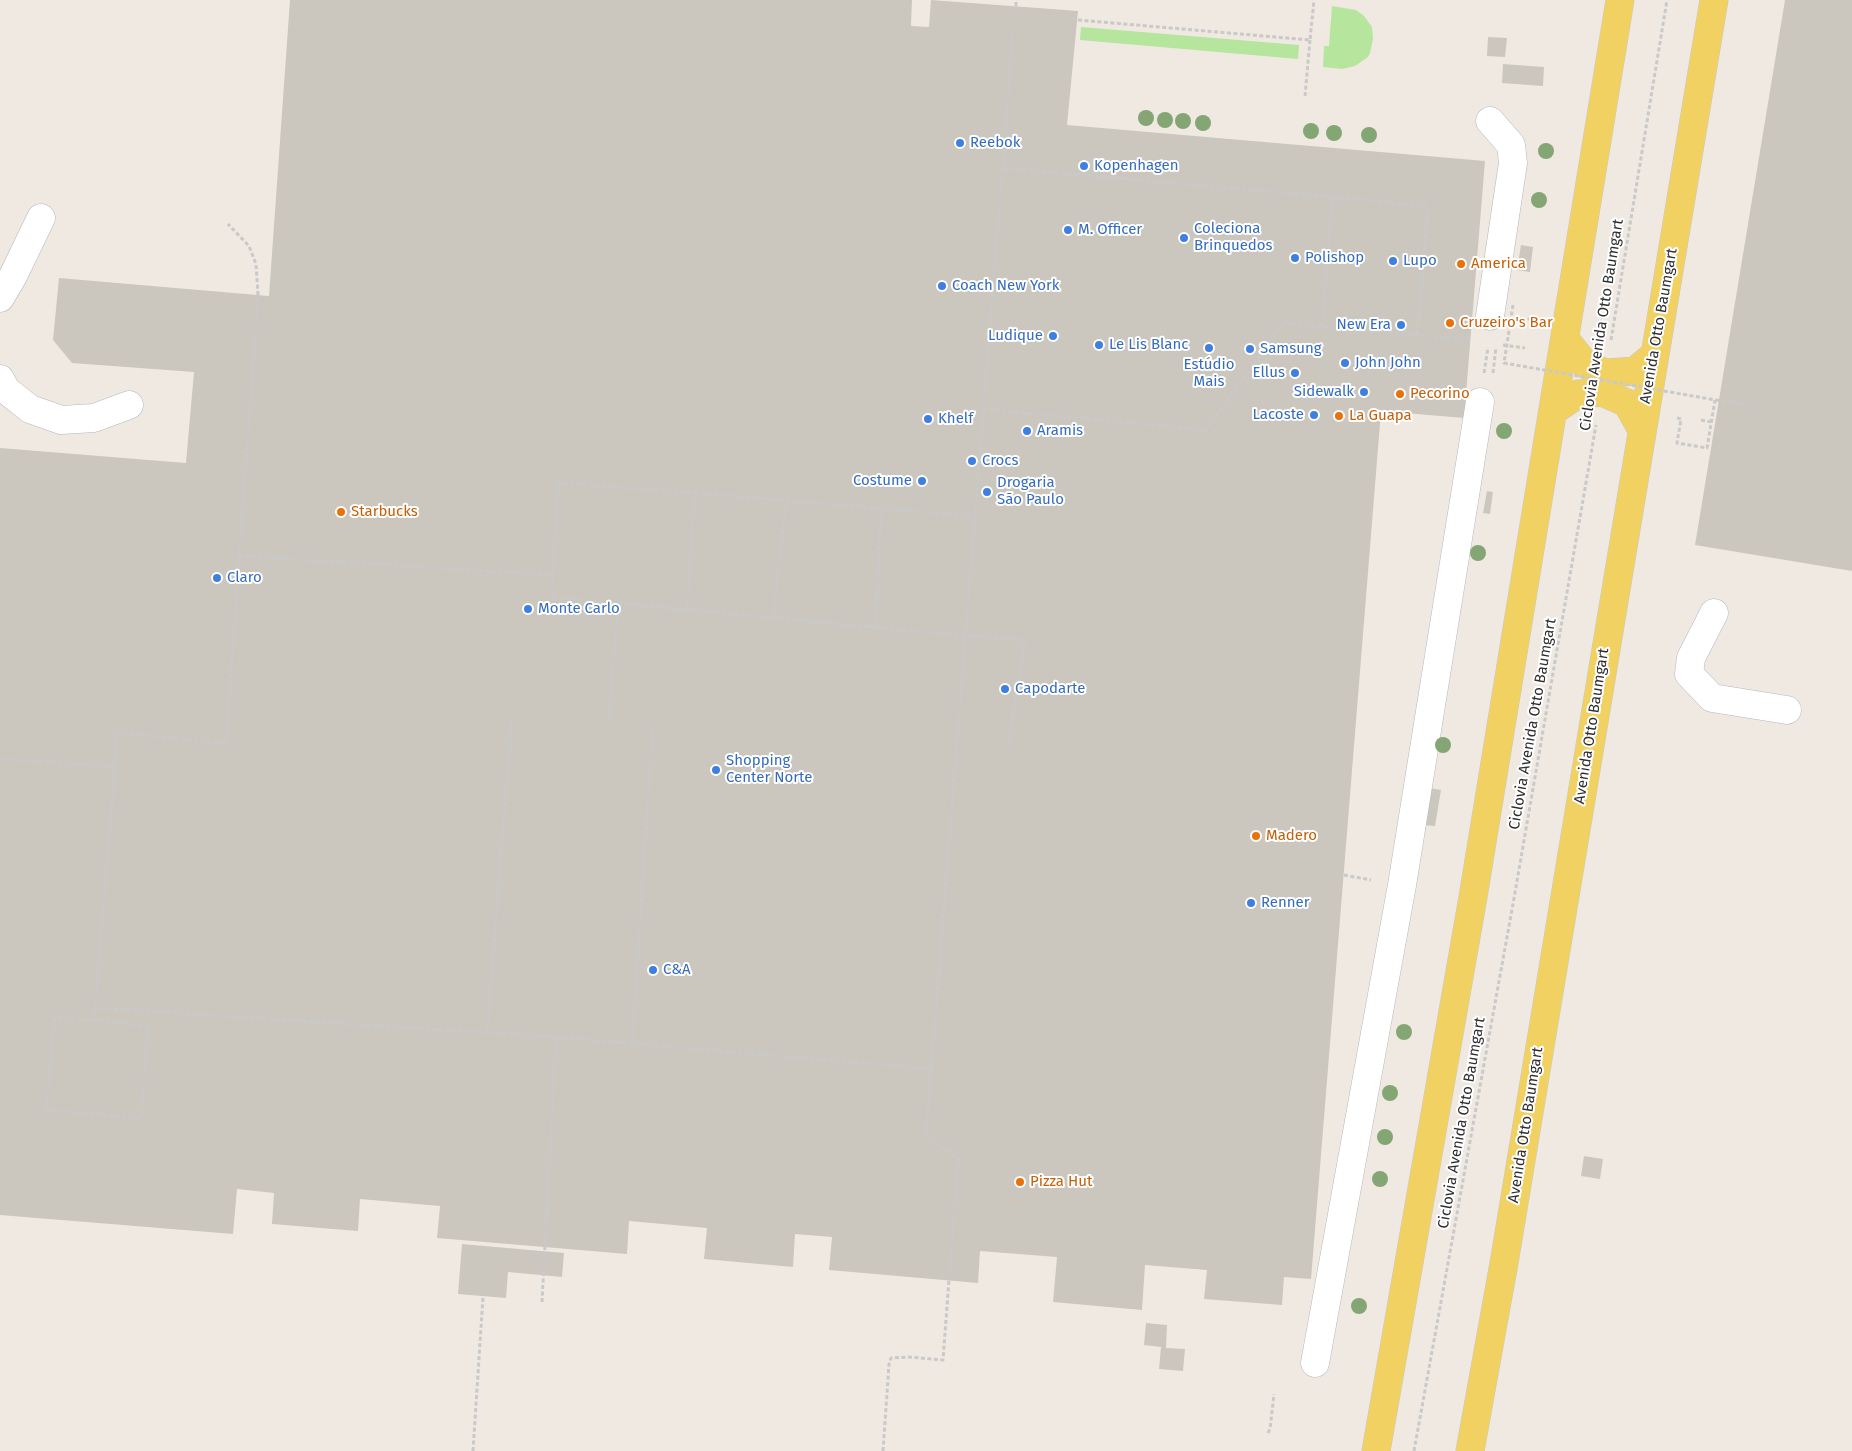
<!DOCTYPE html>
<meta charset="utf-8">
<style>
body{margin:0}
canvas{display:block;background:#efe9e1}
</style>
<canvas width="1852" height="1451"></canvas>
<script>
const context = document.querySelector('canvas').getContext('2d');
context.lineJoin = 'round';
function fillPath(path, color) {
  context.fillStyle = color;
  context.fill(path, 'evenodd');
}
function toPath(rows) {
  const path = new Path2D();
  for (const r of rows) {
    path.moveTo(r[0], r[1]);
    for (let i = 2; i < r.length; i += 2) path.lineTo(r[i], r[i + 1]);
  }
  return path;
}
function trace(path, color, width, dash) {
  context.strokeStyle = color;
  context.lineWidth = width;
  context.lineCap = dash ? 'butt' : 'round';
  context.setLineDash(dash || []);
  context.stroke(path);
}
function label(font, color, halo, rows, align = 'center') {
  context.font = font + ' "Fira Sans",sans-serif';
  context.lineWidth = 4;
  context.setLineDash([]);
  context.textBaseline = 'middle';
  context.strokeStyle = halo;
  context.fillStyle = color;
  for (const [text, x, y, turn = 0] of rows) {
    context.save();
    context.translate(x, y);
    context.rotate((+turn || 0) * Math.PI / 180);
    context.textAlign = isNaN(turn) ? turn : align;
    if (halo) context.strokeText(text, 0, 0);
    context.fillText(text, 0, 0);
    context.restore();
  }
}
fillPath(toPath([
 [1332,6,1356,10,1364,16,1372,27,1373,39,1370,53,1368,57,1355,66,1342,69,1323,67,1324,46,1329,46],
 [1081,27,1299,45,1298,59,1080,40]
]), '#b6e59e');
fillPath(toPath([
 [290,0,912,0,911,26,929,27,931,0,1078,11,1067,125,1485,161,1464,418,1381,411,1311,1279,1284,1277,1282,1305,1204,1299,1207,1270,1145,1265,1142,1310,1053,1302,1057,1257,980,1251,978,1283,829,1270,832,1237,795,1234,793,1267,704,1259,707,1228,629,1221,627,1254,437,1238,440,1206,360,1199,358,1231,272,1224,274,1193,237,1189,233,1234,0,1215,0,448,186,463,194,372,72,363,53,340,59,278,269,296],
 [1785,0,1852,0,1852,571,1695,545],
 [1488,37,1507,38,1505,57,1487,56],
 [1503,64,1544,67,1543,86,1502,83],
 [1521,245,1533,247,1530,272,1517,270],
 [1487,491,1493,492,1490,514,1483,513],
 [1429,788,1441,790,1435,826,1424,825],
 [1584,1156,1603,1159,1600,1179,1581,1176],
 [462,1244,564,1253,562,1277,508,1272,506,1298,458,1294],
 [1146,1323,1167,1325,1166,1348,1185,1349,1183,1371,1159,1369,1161,1347,1144,1345]
]), '#cbc7bf');
const minor = toPath([
 [1490,121,1511,145,1513,163,1490,316],
 [0,298,13,276,41,218],
 [0,379,6,390,30,409,61,420,94,418,129,405],
 [1714,613,1691,658,1689,674,1712,698,1787,710],
 [1315,1363,1402,885,1480,402]
]);
const major = toPath([
 [1565,339,1585,364,1605,373,1635,371,1654,355],
 [1553,411,1578,394,1602,392,1627,403,1642,430],
 [1376,1451,1473,897,1620,0],
 [1470,1451,1504,1263,1714,0]
]);
trace(minor, '#b4b7c1', 29);
trace(major, '#c9c9c9', 29);
trace(toPath([
 [1016,6,1016,0],
 [1078,20,1310,40,1314,0],
 [1305,96,1310,40],
 [1003,168,1332,197],
 [1521,319,1529,319],
 [1322,326,1332,197,1428,206,1417,335],
 [1611,340,1667,0],
 [1503,345,1525,348],
 [1484,373,1488,347],
 [1493,373,1496,347],
 [983,409,1206,430,1284,323,1470,340],
 [1677,418,1681,419,1677,443,1707,448,1715,400],
 [1701,420,1712,422],
 [239,556,553,575,552,597,965,636,1025,640,1008,749],
 [553,575,558,483,695,493],
 [687,610,695,493,975,516],
 [773,618,786,501],
 [876,628,881,509],
 [609,721,618,603],
 [0,759,115,766,95,1008,556,1037],
 [115,766,117,733,226,743,258,295,256,264,249,246,228,224],
 [1344,875,1371,880],
 [94,1020,55,1018,46,1110,141,1118,148,1026,94,1020,95,1008],
 [487,1033,512,714],
 [632,1044,653,724],
 [542,1302,556,1037,931,1069],
 [1268,1433,1270,1429,1274,1394],
 [473,1451,483,1297],
 [883,1451,889,1364,891,1358,909,1357,943,1360,958,1159,926,1134,1013,34],
 [1414,1451,1513,904,1596,425]
]), '#c9c9c9', 3, [4, 2.5]);
trace(minor, '#fff', 28);
trace(major, '#f2d163', 28);
trace(toPath([
 [1513,305,1504,363,1750,406]
]), '#c9c9c9', 3, [4, 2.5]);
context.fillStyle = '#84a574';
for (const [x, y] of [
 [1146,118],
 [1165,120],
 [1183,121],
 [1203,123],
 [1311,131],
 [1334,133],
 [1369,135],
 [1546,151],
 [1539,200],
 [1504,431],
 [1478,553],
 [1443,745],
 [1404,1032],
 [1390,1093],
 [1385,1137],
 [1380,1179],
 [1359,1306]
]) {
  context.beginPath();
  context.arc(x, y, 8, 0, 2 * Math.PI);
  context.fill();
}
for (const [x, y, r, color] of [
 [960,143,5,"#3f7fe0"],
 [1084,166,5,"#3f7fe0"],
 [1068,230,5,"#3f7fe0"],
 [1184,238,5,"#3f7fe0"],
 [1295,258,5,"#3f7fe0"],
 [1393,261,5,"#3f7fe0"],
 [1461,264,5,"#e8710a"],
 [942,286,5,"#3f7fe0"],
 [1450,323,5,"#e8710a"],
 [1401,325,5,"#3f7fe0"],
 [1053,336,5,"#3f7fe0"],
 [1099,345,5,"#3f7fe0"],
 [1209,348,5,"#3f7fe0"],
 [1250,349,5,"#3f7fe0"],
 [1345,363,5,"#3f7fe0"],
 [1295,373,5,"#3f7fe0"],
 [1364,392,5,"#3f7fe0"],
 [1400,394,5,"#e8710a"],
 [1314,415,5,"#3f7fe0"],
 [1339,416,5,"#e8710a"],
 [928,419,5,"#3f7fe0"],
 [1027,431,5,"#3f7fe0"],
 [972,461,5,"#3f7fe0"],
 [922,481,5,"#3f7fe0"],
 [987,492,5,"#3f7fe0"],
 [341,512,5,"#e8710a"],
 [217,578,5,"#3f7fe0"],
 [528,609,5,"#3f7fe0"],
 [1005,689,5,"#3f7fe0"],
 [716,770,5,"#3f7fe0"],
 [1256,836,5,"#e8710a"],
 [1251,903,5,"#3f7fe0"],
 [653,970,5,"#3f7fe0"],
 [1020,1182,5,"#e8710a"]
]) {
  const dot = new Path2D();
  dot.arc(x, y, r, 0, 2 * Math.PI);
  context.fillStyle = color;
  context.fill(dot);
  trace(dot, '#fff', 2);
}
label('15px', '#366cbe', '#fff', [
 ["Reebok",970,143],
 ["Kopenhagen",1094,166],
 ["Coleciona",1194,229],
 ["Brinquedos",1194,246],
 ["M. Officer",1078,230],
 ["Polishop",1305,258],
 ["Lupo",1403,261],
 ["Coach New York",952,286],
 ["New Era",1391,325,"right"],
 ["Ludique",1043,336,"right"],
 ["Le Lis Blanc",1109,345],
 ["Samsung",1260,349],
 ["John John",1355,363],
 ["Estúdio",1209,365,"center"],
 ["Mais",1209,382,"center"],
 ["Ellus",1285,373,"right"],
 ["Sidewalk",1354,392,"right"],
 ["Lacoste",1304,415,"right"],
 ["Khelf",938,419],
 ["Aramis",1037,431],
 ["Crocs",982,461],
 ["Costume",912,481,"right"],
 ["Drogaria",997,483],
 ["São Paulo",997,500],
 ["Claro",227,578],
 ["Monte Carlo",538,609],
 ["Capodarte",1015,689],
 ["Shopping",726,761],
 ["Center Norte",726,778],
 ["Renner",1261,903],
 ["C&A",663,970]
], 'left');
label('15px', '#c56008', '#fff', [
 ["America",1471,264],
 ["Cruzeiro's Bar",1460,323],
 ["Pecorino",1410,394],
 ["La Guapa",1349,416],
 ["Starbucks",351,512],
 ["Madero",1266,836],
 ["Pizza Hut",1030,1182]
], 'left');
label('15px', '#2e2e2e', '#fff', [
 ["Ciclovia Avenida Otto Baumgart",1602,325,-81],
 ["Avenida Otto Baumgart",1659,326,-80],
 ["Ciclovia Avenida Otto Baumgart",1533,724,-80],
 ["Avenida Otto Baumgart",1592,726,-81],
 ["Ciclovia Avenida Otto Baumgart",1462,1123,-80],
 ["Avenida Otto Baumgart",1526,1125,-81]
]);
</script>
